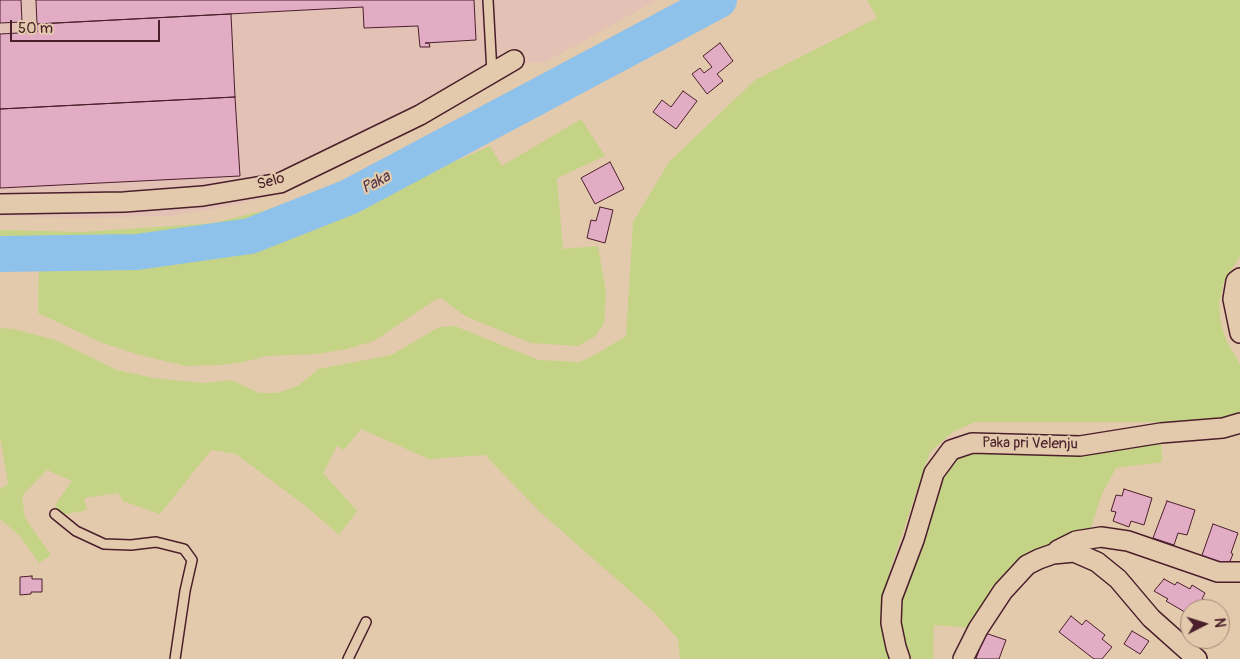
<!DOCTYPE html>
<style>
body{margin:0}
#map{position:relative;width:1240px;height:659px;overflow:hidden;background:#e4caac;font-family:Pangolin,sans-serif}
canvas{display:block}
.north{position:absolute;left:1180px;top:599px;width:50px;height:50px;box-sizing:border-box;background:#e4caac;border:1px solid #a68678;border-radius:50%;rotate:85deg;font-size:14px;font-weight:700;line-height:20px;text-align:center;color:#4a1f2b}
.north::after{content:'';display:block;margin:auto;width:18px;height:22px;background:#4a1f2b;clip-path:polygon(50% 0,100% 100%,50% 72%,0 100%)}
.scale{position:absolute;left:10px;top:20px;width:150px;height:22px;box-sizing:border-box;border:2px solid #4a1f2b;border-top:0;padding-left:6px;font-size:15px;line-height:18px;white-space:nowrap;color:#4a1f2b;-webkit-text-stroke:4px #e4caac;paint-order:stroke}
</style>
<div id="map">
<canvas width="1240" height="659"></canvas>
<div class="north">N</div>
<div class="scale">50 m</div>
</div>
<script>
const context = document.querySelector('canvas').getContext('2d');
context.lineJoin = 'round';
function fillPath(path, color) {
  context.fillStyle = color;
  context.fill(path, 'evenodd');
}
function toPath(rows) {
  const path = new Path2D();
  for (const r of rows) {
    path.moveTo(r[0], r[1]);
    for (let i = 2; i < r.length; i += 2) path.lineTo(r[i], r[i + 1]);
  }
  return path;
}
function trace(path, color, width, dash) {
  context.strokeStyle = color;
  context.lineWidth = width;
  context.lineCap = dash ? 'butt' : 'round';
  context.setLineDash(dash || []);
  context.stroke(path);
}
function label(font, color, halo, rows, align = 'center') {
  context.font = font + ' Pangolin,sans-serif';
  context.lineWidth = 4.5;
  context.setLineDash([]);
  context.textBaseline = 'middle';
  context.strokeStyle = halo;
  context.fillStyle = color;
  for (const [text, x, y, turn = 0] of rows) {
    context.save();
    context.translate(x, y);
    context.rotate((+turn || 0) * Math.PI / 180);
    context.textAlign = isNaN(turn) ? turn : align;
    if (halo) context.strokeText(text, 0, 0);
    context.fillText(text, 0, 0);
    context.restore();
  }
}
fillPath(toPath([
 [0,0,657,0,546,62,524,63,509,48,423,119,299,187,237,205,170,216,78,218,0,216]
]), '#e3c1b4');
fillPath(toPath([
 [867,0,1240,0,1240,256,1224,282,1219,303,1221,323,1226,340,1240,364,1240,418,1229,422,975,422,953,432,930,452,890,570,883,609,892,659,680,659,678,639,654,612,541,513,485,455,429,459,361,429,344,450,337,446,323,473,357,511,339,535,307,507,236,454,211,450,160,514,123,501,118,493,84,498,87,510,62,515,55,505,72,481,47,470,22,496,25,518,51,555,39,563,19,535,0,519,0,489,8,484,0,437,0,328,13,329,56,340,117,370,154,378,202,383,232,380,259,393,277,393,298,386,318,369,391,355,439,327,455,326,539,360,580,362,598,353,626,336,633,222,669,162,755,80,877,18],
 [581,119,605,156,557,178,563,249,598,246,606,293,604,324,594,337,578,346,531,343,465,316,441,298,435,300,374,341,347,349,317,354,267,356,243,362,220,365,186,366,140,355,100,342,38,313,39,261,100,261,226,256,268,244,490,146,502,166],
 [287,202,291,215,247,230,123,243,0,245,0,230,83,232,214,223,266,210],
 [1161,439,1162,462,1116,468,1101,496,1090,531,1060,538,1022,559,970,628,934,625,933,659,909,659,900,636,901,578,940,477,957,456,982,448]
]), '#c5d387');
trace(toPath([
 [0,254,137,252,250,236,349,197,719,0]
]), '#8ec2eb', 36);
const building = toPath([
 [0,0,21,0,22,22,0,23,0,0],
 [36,0,474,0,476,40,425,43,429,43,430,47,420,47,418,26,364,28,363,7,37,24,36,0],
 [231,14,235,97,0,109,0,34,37,32,37,24,231,14],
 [720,43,733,61,717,74,723,81,707,94,692,74,700,68,704,73,712,67,703,56,720,43],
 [683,91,697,101,676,129,653,112,662,100,671,107,683,91],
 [235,97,240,176,0,188,0,109,235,97],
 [610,162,624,189,595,204,581,178,610,162],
 [600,207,613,210,605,243,587,238,591,220,596,221,600,207],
 [1124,489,1152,498,1144,525,1131,521,1129,527,1113,521,1116,512,1111,511,1116,495,1122,496,1124,489],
 [1167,501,1195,510,1187,535,1178,533,1174,545,1153,538,1167,501],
 [1213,524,1238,533,1231,553,1233,554,1228,566,1201,558,1213,524],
 [32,576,32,579,42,579,42,592,31,592,31,594,20,595,20,577,32,576],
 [1164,579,1175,585,1177,582,1190,589,1192,585,1205,593,1202,599,1208,603,1204,609,1190,609,1190,615,1166,601,1168,599,1154,591,1164,579],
 [1071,616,1082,625,1086,620,1105,635,1102,639,1112,647,1102,659,1094,659,1059,632,1071,616],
 [1132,631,1149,641,1140,654,1124,644,1132,631],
 [985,633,1006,640,999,659,976,659,985,633]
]);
fillPath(building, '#e2acc5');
trace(building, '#4a1f2b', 1);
const service = toPath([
 [488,0,492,73],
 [55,514,76,531,104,544,131,545,156,542,184,549,192,560,185,591,175,659],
 [348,659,366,622]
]);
const minor = toPath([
 [0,204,124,202,203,196,280,183,420,115,514,60],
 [1240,278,1236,281,1233,299,1240,333],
 [1058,550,1076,541,1101,537,1128,541,1218,572,1240,572],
 [900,659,896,647,891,623,892,598,914,540,934,473,951,450,972,443,1080,446,1161,433,1223,428,1240,423],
 [963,659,978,629,1003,591,1027,565,1039,559,1053,554,1074,552,1097,562,1118,579,1151,618,1197,659]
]);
trace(service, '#4a1f2b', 12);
trace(minor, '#4a1f2b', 22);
trace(service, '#e4caac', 9);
trace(minor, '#e4caac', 19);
label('15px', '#4a1f2b', '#e4caac', [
 ["Selo",271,182,-15],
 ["Paka pri Velenju",1030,444,1]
]);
label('italic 16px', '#543748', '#e4caac', [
 ["Paka",376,183,-28]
]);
</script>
